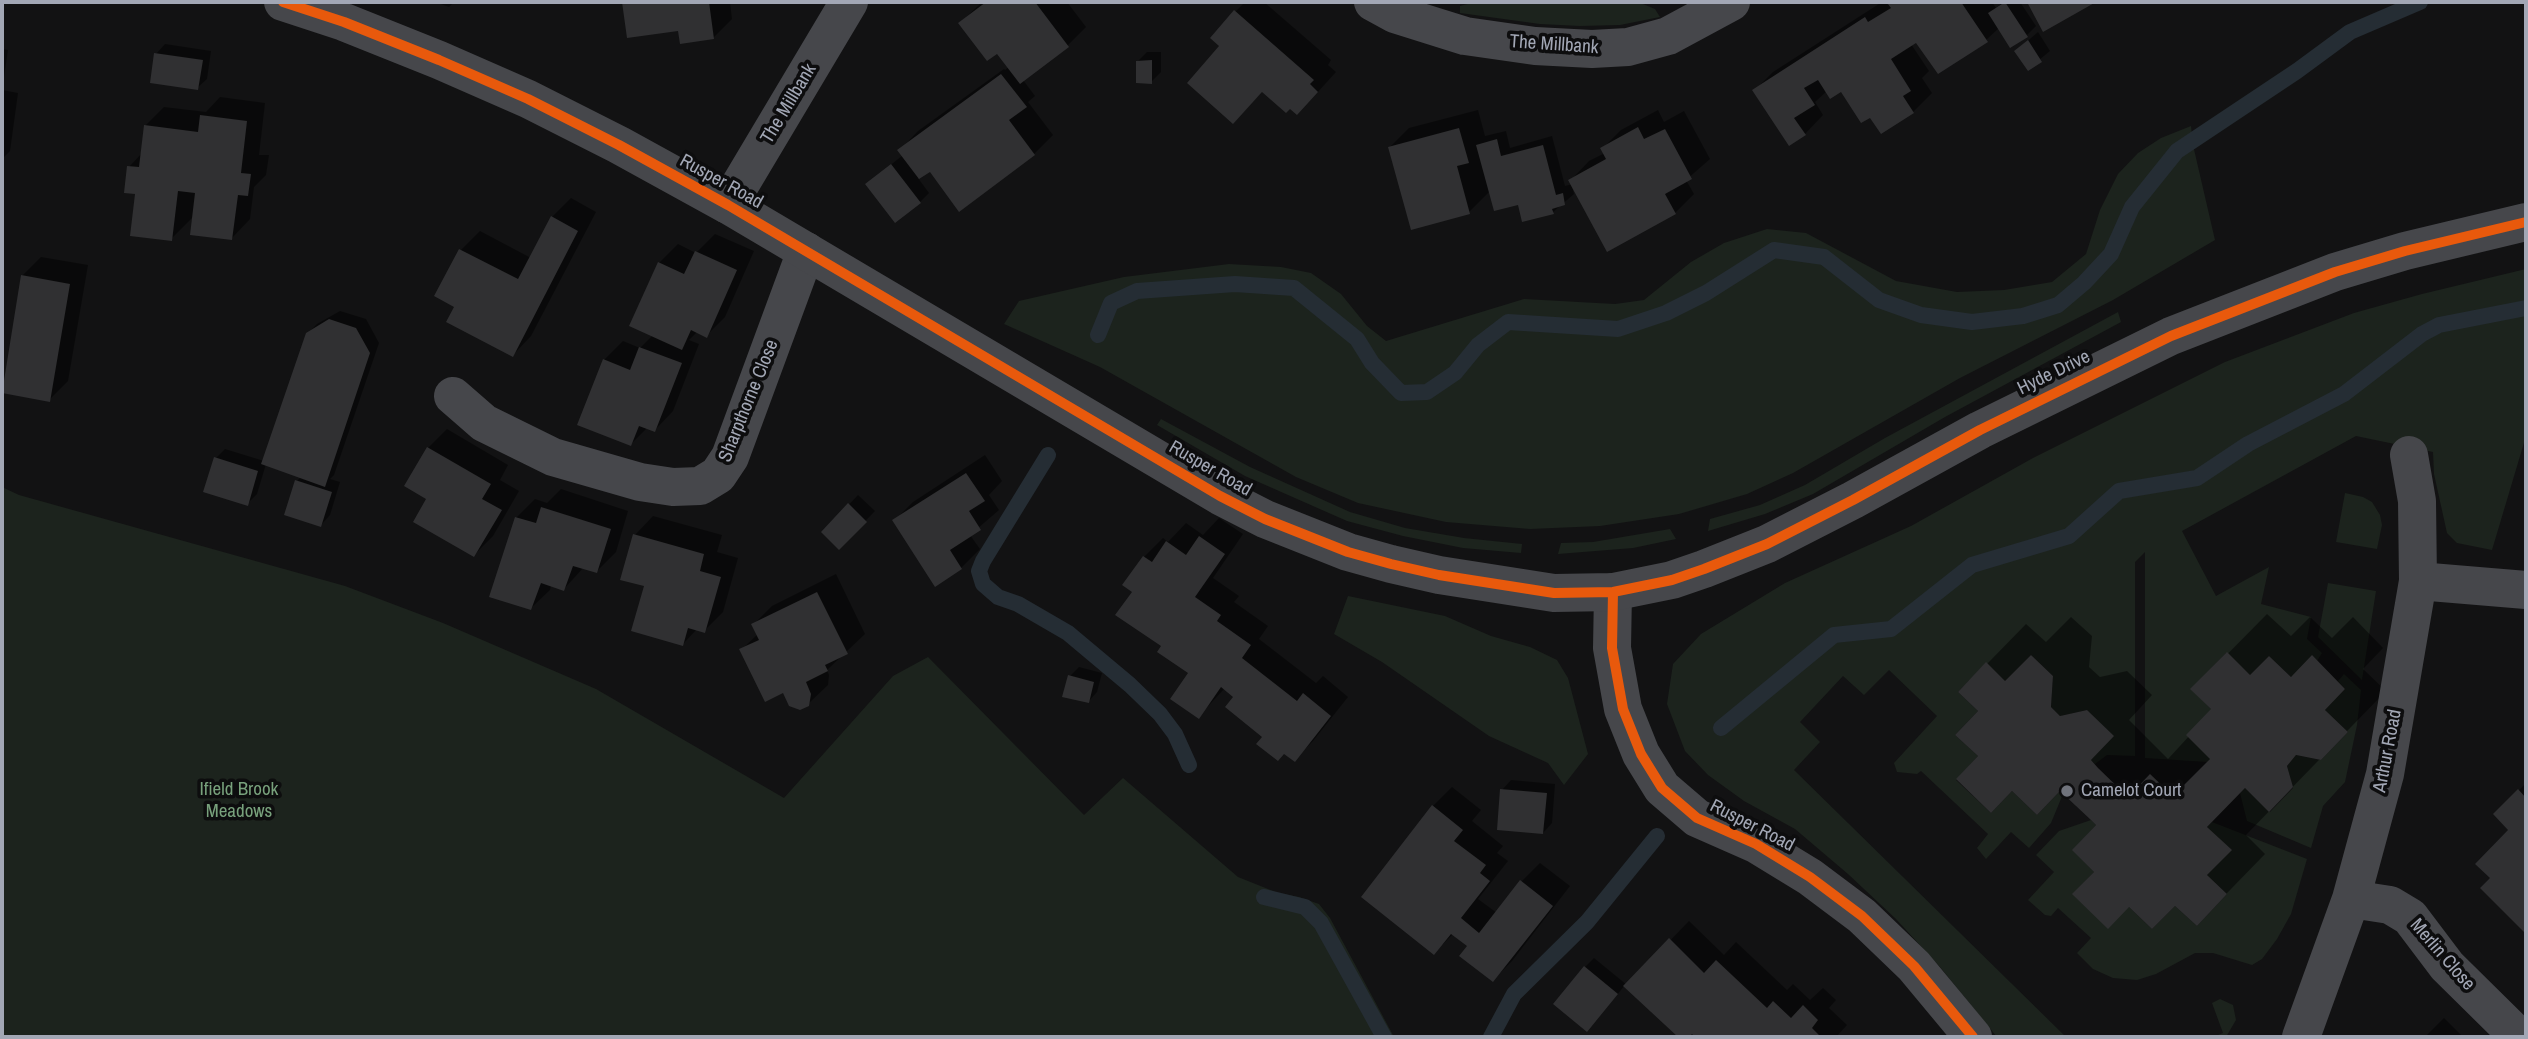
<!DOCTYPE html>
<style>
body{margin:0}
#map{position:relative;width:2528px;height:1039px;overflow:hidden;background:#121213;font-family:"Archivo Narrow",sans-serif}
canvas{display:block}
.frame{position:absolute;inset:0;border:4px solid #a2a7b5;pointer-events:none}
</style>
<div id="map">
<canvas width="2528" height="1039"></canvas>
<div class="frame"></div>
</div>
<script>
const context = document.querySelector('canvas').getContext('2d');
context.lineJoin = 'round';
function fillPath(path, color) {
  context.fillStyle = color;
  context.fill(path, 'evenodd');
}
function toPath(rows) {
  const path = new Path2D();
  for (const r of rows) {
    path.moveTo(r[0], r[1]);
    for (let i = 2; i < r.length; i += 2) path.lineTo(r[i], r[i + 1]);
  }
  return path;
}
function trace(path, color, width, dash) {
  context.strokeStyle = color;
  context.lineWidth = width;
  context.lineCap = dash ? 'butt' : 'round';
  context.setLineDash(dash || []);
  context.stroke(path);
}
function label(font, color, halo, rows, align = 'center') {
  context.font = font + ' "Archivo Narrow",sans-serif';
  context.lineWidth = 7;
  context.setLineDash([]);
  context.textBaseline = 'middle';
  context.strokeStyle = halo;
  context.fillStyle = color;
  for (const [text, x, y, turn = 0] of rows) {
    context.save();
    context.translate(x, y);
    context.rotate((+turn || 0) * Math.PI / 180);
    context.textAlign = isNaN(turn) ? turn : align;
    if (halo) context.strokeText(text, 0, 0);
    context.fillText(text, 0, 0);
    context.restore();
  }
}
fillPath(toPath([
 [1475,2,1638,2,1655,9,1660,17,1620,25,1580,26,1540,24,1460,13,1460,6],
 [2191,126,2193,145,2215,240,2113,300,1960,378,1793,473,1747,494,1679,514,1600,526,1530,529,1446,522,1358,503,1296,477,1100,367,1004,324,1019,301,1124,277,1229,264,1281,267,1311,273,1341,294,1367,326,1386,341,1524,299,1615,304,1644,300,1691,262,1724,243,1767,229,1806,233,1896,281,1957,292,2004,290,2052,282,2086,254,2100,210,2118,174,2138,153,2161,138],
 [2526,269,2526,436,2492,550,2457,543,2447,533,2434,474,2433,452,2356,436,2182,531,2216,596,2269,567,2261,604,2311,617,2307,639,2322,653,2317,661,2291,677,2269,656,2250,675,2226,653,2191,689,2211,709,2210,759,2207,762,2145,758,2145,552,2135,562,2135,756,2107,755,2095,764,2091,760,2113,736,2087,710,2060,716,2051,707,2053,676,2031,655,2005,681,1986,663,1958,692,1978,711,1955,735,1978,756,1956,780,1991,813,2012,791,2037,815,2060,791,2063,794,2051,823,2029,848,2011,832,1986,859,1977,848,1988,834,1921,771,1917,774,1897,772,1894,763,1937,716,1889,670,1864,695,1843,676,1800,722,1820,742,1794,770,2066,1037,1997,1037,1940,967,1896,919,1848,874,1795,829,1744,801,1708,775,1685,751,1667,704,1673,664,1701,634,1785,583,1911,526,2033,458,2225,362,2354,313,2422,294],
 [2118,312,2121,322,1945,417,1813,494,1765,514,1708,531,1710,519,1760,505,1805,485,1885,438],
 [1161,419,1250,467,1350,512,1405,528,1464,538,1522,544,1521,553,1463,548,1403,536,1347,521,1245,476,1157,425],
 [2,487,19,495,345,586,443,623,596,689,784,798,893,676,928,657,1084,815,1123,778,1238,877,1278,893,1299,897,1319,904,1330,918,1394,1037,2,1037],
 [2345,493,2363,497,2372,502,2380,515,2382,525,2377,549,2336,542],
 [1670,529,1676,539,1633,548,1558,554,1561,543,1593,542],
 [2328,583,2376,591,2362,680,2318,637],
 [1348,596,1445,616,1491,636,1530,647,1557,660,1568,678,1588,754,1564,785,1548,763,1489,736,1382,662,1334,634],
 [2344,674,2361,690,2357,725,2345,782,2323,806,2311,848,2247,821,2240,793,2245,788,2270,812,2293,788,2287,766,2296,755,2321,760,2348,732,2325,710,2345,689,2338,681],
 [2091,820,2096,825,2073,850,2094,872,2073,894,2129,907,2152,929,2175,906,2197,926,2227,894,2207,875,2231,850,2207,827,2212,822,2307,859,2291,914,2277,939,2262,959,2252,965,2213,953,2195,953,2156,974,2137,980,2113,978,2093,969,2077,953,2091,938,2058,908,2051,916,2045,915,2028,900,2054,872,2036,855,2059,831],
 [2220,999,2233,1005,2236,1020,2226,1037,2213,1037,2223,1033,2212,1003]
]), '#1c231d');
fillPath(toPath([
 [435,2,454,2,449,7],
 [624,2,730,2,732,19,713,38,680,29,629,36],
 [982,2,1067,2,1086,27,1068,45,1023,80,1035,96,1028,102,1053,135,1034,154,930,169,918,178,929,193,920,202,867,184,903,155,900,150,918,131,1004,69,1005,70,1009,67,997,51,960,23],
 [1245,2,1264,2,1331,60,1328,65,1336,72,1316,94,1263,91,1233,122,1222,46,1235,12],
 [1882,2,1886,2,1888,5,1892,2,1992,2,1996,8,2003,2,2020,2,2036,26,2027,35,1999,28,1986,40,1917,40,1911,44,1929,71,1922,78,1932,93,1913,112,1881,132,1870,115,1841,89,1827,91,1815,102,1823,115,1805,134,1754,91,1773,72],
 [2038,32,2050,51,2028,69,2016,51],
 [165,44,211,51,207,79,197,88,156,54],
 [2,49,8,50,2,90,18,93,10,151,2,159],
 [1147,52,1161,52,1161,72,1151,82,1137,62],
 [220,97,265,103,259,155,269,155,266,175,254,187,250,219,232,238,194,216,171,239,137,193,129,167,142,153,146,125,164,107,206,112],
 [1478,110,1485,136,1506,131,1510,148,1552,136,1565,186,1573,184,1571,180,1589,161,1605,153,1602,149,1621,130,1658,110,1664,122,1684,111,1710,159,1686,180,1694,194,1675,213,1572,185,1574,194,1553,212,1490,191,1469,212,1390,147,1409,128],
 [571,198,596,212,531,336,513,355,457,306,461,250,480,231,531,258,552,217],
 [715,234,754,251,725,317,707,335,698,331,689,340,699,344,673,411,655,430,648,427,631,444,604,360,623,341,640,348,653,335,659,263,678,244,696,253],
 [41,257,88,265,68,381,49,400,22,276],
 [340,311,366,319,379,343,334,475,330,479,340,482,330,515,321,525,297,481,301,477,266,464,257,494,247,504,216,458,225,449,264,461,307,334,317,324],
 [447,429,508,465,500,480,519,491,493,536,474,555,428,498,428,448],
 [985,455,1002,481,989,495,999,510,970,535,980,549,961,568,895,520,913,502],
 [561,489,628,511,616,552,597,571,584,567,564,589,551,585,550,590,531,608,516,518,535,499,547,503],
 [858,495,875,511,839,548,823,532],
 [653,516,722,535,717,552,738,558,723,612,704,631,697,629,683,644,646,585,635,535],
 [1219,518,1243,534,1213,578,1239,596,1234,602,1268,626,1259,639,1316,683,1323,676,1348,697,1313,741,1294,760,1264,737,1236,696,1225,688,1198,717,1191,673,1164,646,1134,591,1144,557,1163,538,1168,542,1186,523,1203,535],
 [836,574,865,634,827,670,829,675,828,685,808,704,784,691,741,650,758,634,753,625,772,606],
 [2267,614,2291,636,2310,617,2332,638,2353,617,2383,648,2363,669,2386,691,2246,835,2265,854,2197,924,2175,904,2129,905,2096,872,2098,825,2061,789,1981,756,1980,711,1987,664,2026,624,2046,642,2071,617,2092,636,2089,667,2100,677,2127,671,2152,695,2129,720,2168,759,2214,709,2193,689],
 [1079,667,1102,673,1097,692,1088,702,1070,676],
 [1511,780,1555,784,1552,823,1543,833,1502,790],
 [2526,783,2526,932,2482,888,2492,878,2511,830,2496,814],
 [1452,787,1481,810,1472,821,1503,846,1497,853,1508,861,1478,899,1497,913,1522,881,1540,863,1570,886,1512,961,1493,980,1469,946,1453,934,1434,953,1433,806],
 [1689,921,1724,955,1736,942,1787,990,1793,984,1810,1000,1823,988,1836,1000,1829,1008,1847,1025,1836,1037,1697,1037,1692,1032,1687,1037,1680,1037,1625,985,1596,1021,1585,967,1594,958,1627,985],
 [2444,1018,2463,1037,2425,1037]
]), '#0007');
trace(toPath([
 [1098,335,1111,303,1137,291,1235,284,1294,288,1357,339,1372,363,1401,393,1427,392,1455,373,1478,345,1508,322,1618,329,1666,313,1706,293,1774,250,1824,257,1879,300,1921,315,1972,322,2023,316,2058,305,2084,283,2111,254,2132,207,2177,151,2297,71,2350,32,2420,2],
 [1048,455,983,561,979,571,983,584,998,597,1018,604,1068,633,1130,685,1160,714,1175,734,1189,765],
 [1721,728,1834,635,1891,629,1972,565,2069,536,2119,491,2197,478,2248,444,2344,394,2422,334,2439,325,2526,308],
 [1264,897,1305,907,1321,923,1384,1037],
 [1491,1037,1514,994,1587,922,1657,836]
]), '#252d34', 16);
fillPath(toPath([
 [622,2,709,2,714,39,680,44,678,31,627,38],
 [986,2,1035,2,1069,47,1020,84,997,54,987,61,958,23],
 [1892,2,1961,2,1988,42,1938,74,1916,43,1891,59,1911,91,1903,96,1914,113,1881,134,1870,118,1861,123,1841,92,1830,99,1818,80,1804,88,1815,105,1794,118,1806,135,1789,146,1752,90,1865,17,1868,22,1891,8,1888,4],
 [2005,2,2028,37,2010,48,1988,13],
 [2027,2,2096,2,2043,32],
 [1234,10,1314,80,1310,84,1318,92,1297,115,1290,109,1286,113,1262,92,1233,124,1187,83,1219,46,1210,38],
 [2028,40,2042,62,2028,71,2014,51],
 [154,53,203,60,198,90,150,83],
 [1152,60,1152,84,1136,83,1136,61],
 [1001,74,1027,107,1009,120,1035,155,959,212,930,172,919,179,897,150],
 [200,115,247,121,241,173,251,174,248,196,238,195,232,240,190,235,195,193,178,191,172,241,130,236,135,194,124,193,127,166,139,167,144,125,198,132],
 [1638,127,1644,139,1665,129,1692,179,1665,194,1676,214,1607,252,1568,180,1606,159,1600,148],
 [1459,128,1469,163,1457,166,1470,214,1411,230,1388,147],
 [1497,139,1501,156,1543,145,1556,195,1563,193,1565,205,1552,209,1554,214,1522,222,1518,205,1494,211,1476,145],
 [891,164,921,203,895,223,865,184],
 [551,216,578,231,513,357,446,322,454,307,434,296,459,249,518,279],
 [695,251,737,270,707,338,691,330,682,350,629,326,658,262,684,274],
 [21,275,70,284,50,402,2,393],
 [329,319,356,328,370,353,325,487,261,464,306,333],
 [639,347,682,363,655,432,639,426,631,446,577,425,603,359,630,370],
 [427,447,491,484,482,499,502,510,474,557,413,522,426,499,404,486],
 [214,457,258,471,248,506,203,492],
 [966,473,985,501,969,511,981,530,950,550,962,569,935,587,892,520],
 [295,480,332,492,321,527,284,515],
 [848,503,867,522,839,550,821,532],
 [541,507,611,529,597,573,573,566,564,591,541,583,531,610,489,597,515,517,536,523],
 [633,534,704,554,700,571,721,577,705,633,688,628,683,646,631,631,644,586,620,580],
 [1199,536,1225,554,1195,597,1221,615,1217,621,1251,645,1242,658,1297,701,1303,693,1331,716,1295,762,1284,754,1278,761,1256,744,1262,737,1225,707,1233,697,1221,687,1199,719,1170,699,1188,673,1157,652,1161,646,1115,615,1132,592,1122,585,1143,556,1152,562,1166,541,1186,555],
 [817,592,848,654,825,665,828,671,806,682,811,694,809,706,800,710,789,706,783,693,765,702,739,649,759,640,751,624],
 [2227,652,2250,675,2269,656,2291,677,2312,655,2345,689,2325,710,2348,732,2321,760,2296,755,2287,766,2293,787,2269,812,2245,788,2207,827,2232,850,2207,875,2227,894,2197,926,2175,906,2152,929,2129,907,2108,929,2072,894,2094,872,2072,850,2096,825,2091,820,2060,791,2037,815,2012,791,1991,813,1956,779,1978,756,1955,735,1978,711,1958,692,1986,662,2005,681,2031,655,2053,676,2051,707,2060,716,2087,710,2114,736,2091,760,2098,768,2128,797,2150,774,2173,796,2210,759,2186,735,2211,709,2190,689],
 [1068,675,1094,682,1089,703,1062,697],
 [1500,789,1547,793,1543,834,1497,830],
 [2518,789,2526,798,2526,934,2480,888,2490,878,2475,864,2508,830,2493,814],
 [1432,805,1463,830,1454,841,1486,865,1480,873,1490,881,1461,918,1479,933,1520,880,1553,906,1493,982,1459,956,1467,946,1451,934,1434,955,1361,897],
 [1669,938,1704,973,1716,960,1767,1008,1773,1001,1791,1018,1803,1005,1818,1020,1812,1028,1821,1037,1695,1037,1692,1034,1689,1037,1678,1037,1623,986],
 [1584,966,1618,994,1587,1032,1553,1004]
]), '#303032');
trace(toPath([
 [1373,2,1395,14,1465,36,1535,46,1592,49,1628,47,1668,36,1731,2],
 [728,205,849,2],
 [453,396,484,423,553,457,640,482,673,487,700,486,718,475,730,457,806,251],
 [2418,581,2526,590],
 [1613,592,1612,648,1623,709,1641,754,1662,788,1697,818,1756,844,1810,877,1862,916,1914,966,1973,1037],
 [2351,899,2390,905,2410,917,2447,966,2519,1037],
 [2301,1037,2351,899,2385,774,2418,581,2417,501,2409,455]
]), '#46474b', 38);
trace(toPath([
 [283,2,344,22,439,60,528,99,619,145,728,205,1220,496,1265,519,1348,552,1391,564,1439,575,1554,593,1613,592,1672,580,1704,569,1767,544,1853,500,1980,430,2171,336,2335,272,2405,251,2526,222]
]), '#46474b', 38);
trace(toPath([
 [283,2,344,22,439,60,528,99,619,145,728,205,1220,496,1265,519,1348,552,1391,564,1439,575,1554,593,1613,592,1672,580,1704,569,1767,544,1853,500,1980,430,2171,336,2335,272,2405,251,2526,222],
 [1613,592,1612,648,1623,709,1641,754,1662,788,1697,818,1756,844,1810,877,1862,916,1914,966,1973,1037]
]), '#e8590c', 10);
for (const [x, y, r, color] of [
 [2067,791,7,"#70737c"]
]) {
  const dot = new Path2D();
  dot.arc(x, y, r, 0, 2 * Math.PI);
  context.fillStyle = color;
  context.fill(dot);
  trace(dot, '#0d0d0e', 2.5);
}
label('19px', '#a2a7b5', '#0d0d0e', [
 ["The Millbank",1554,45,4],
 ["The Millbank",789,104,-59],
 ["Rusper Road",721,182,29],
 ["Hyde Drive",2054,373,-26],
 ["Sharpthorne Close",749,401,-68],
 ["Rusper Road",1210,469,30],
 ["Arthur Road",2388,751,-79],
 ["Rusper Road",1752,826,27],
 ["Merlin Close",2442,955,49]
]);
label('19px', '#78a17c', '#0d0d0e', [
 ["Ifield Brook",239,790],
 ["Meadows",239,812]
]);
label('19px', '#a2a7b5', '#0d0d0e', [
 ["Camelot Court",2081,791]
], 'left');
</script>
